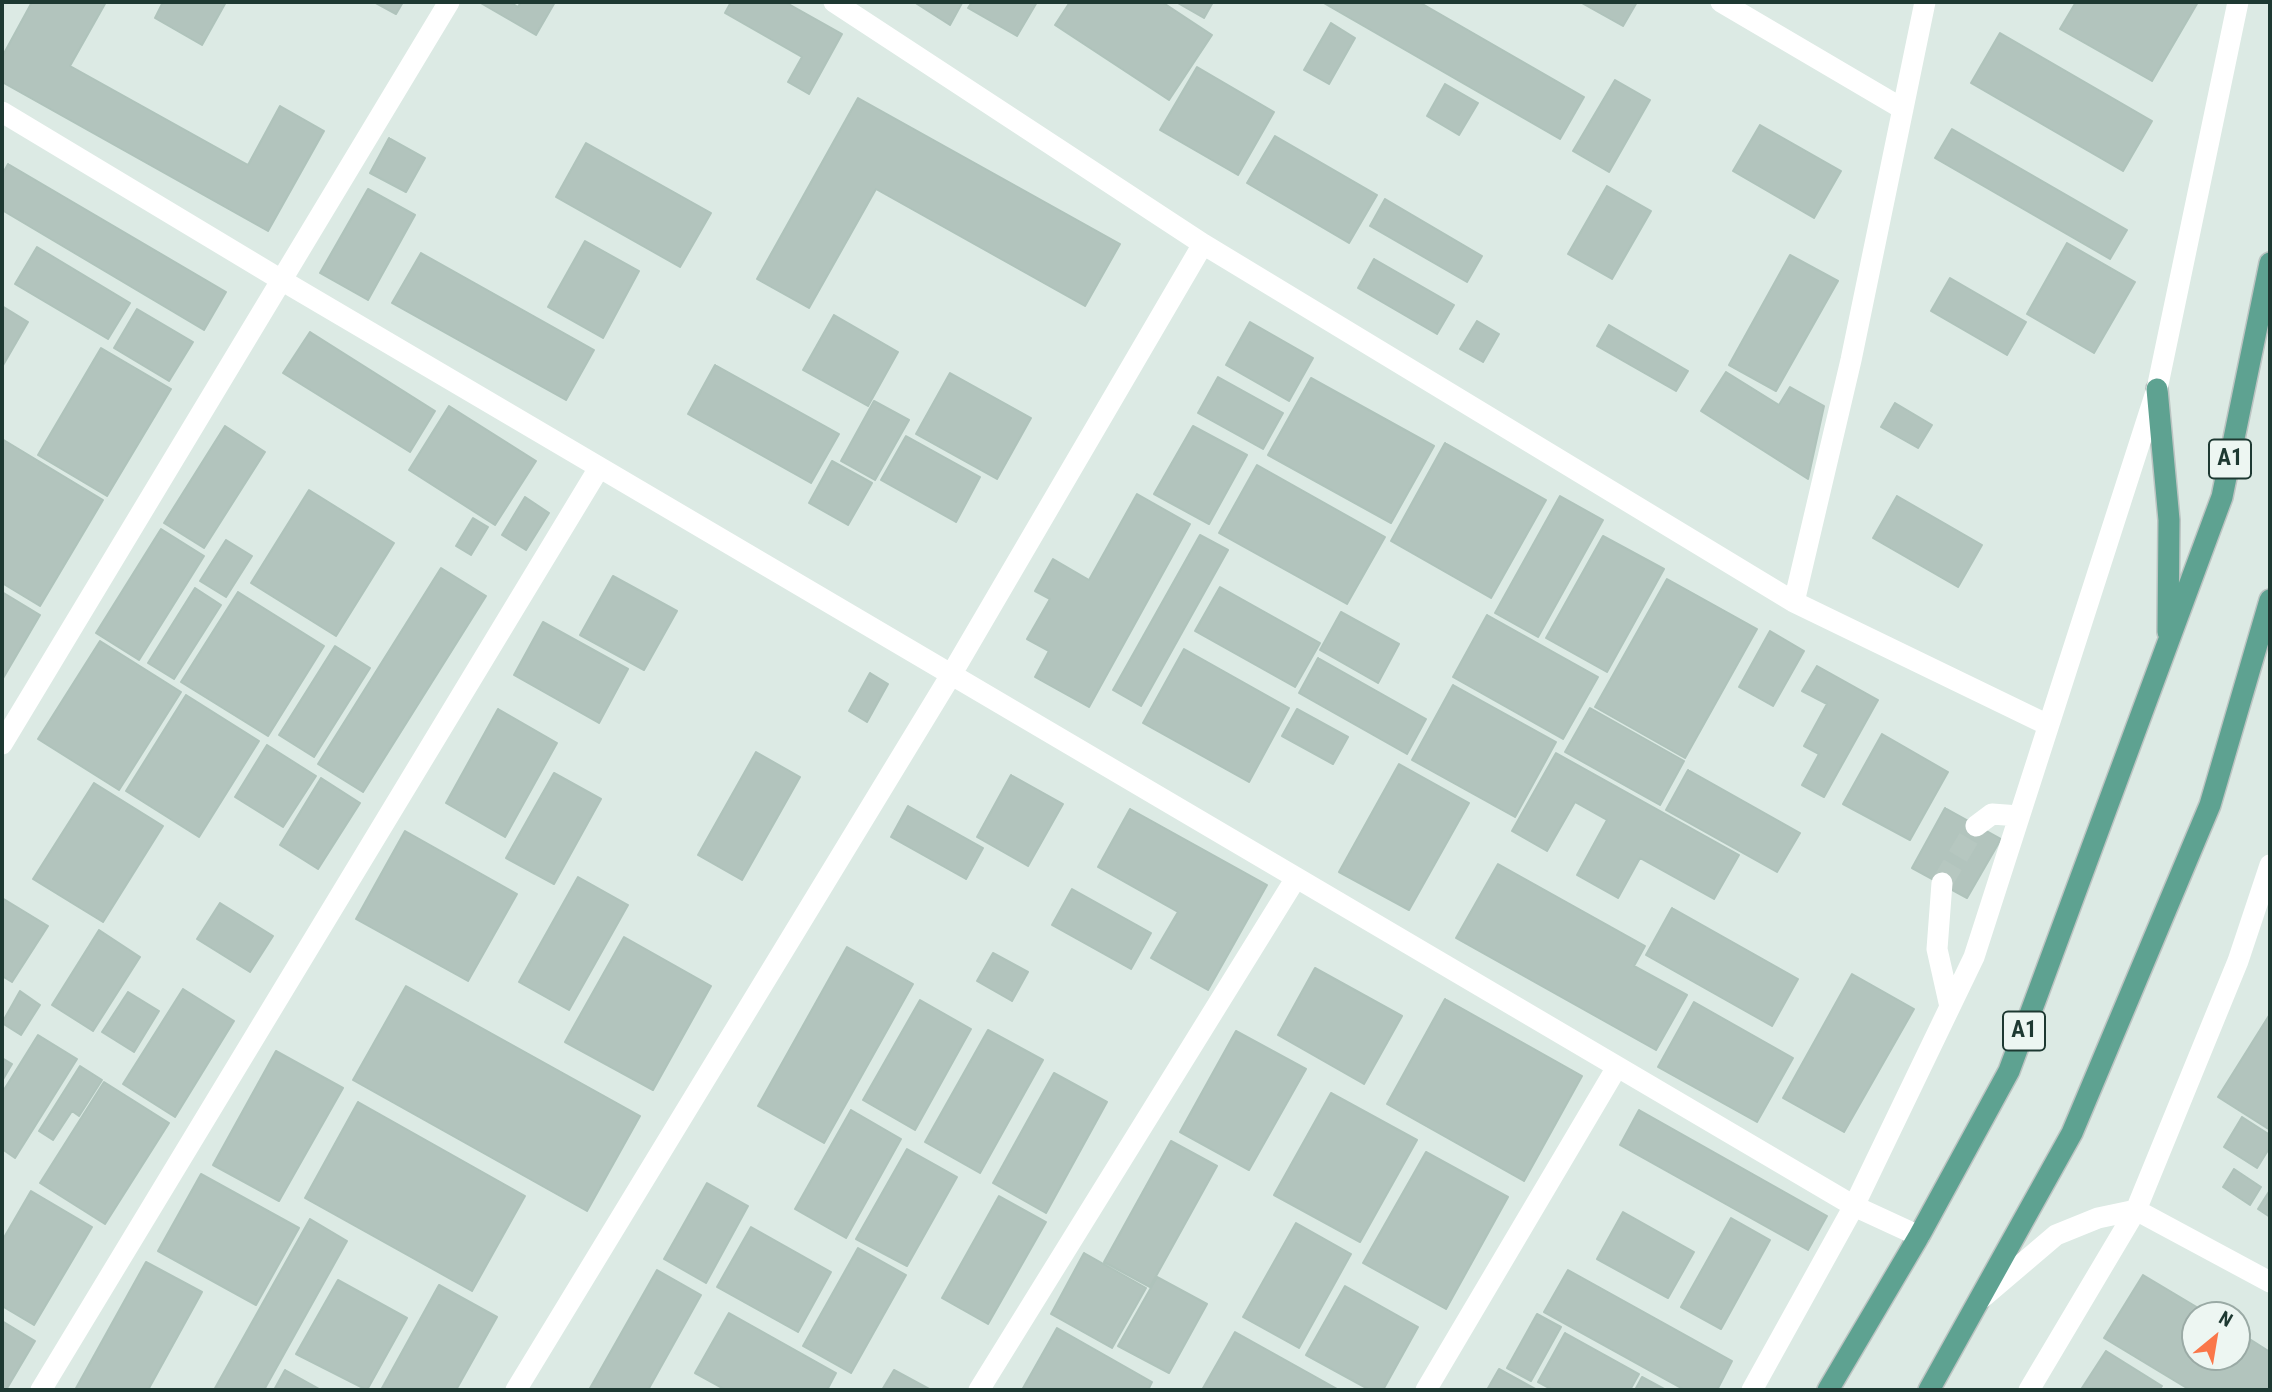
<!DOCTYPE html>
<style>
body{margin:0}
#map{position:relative;width:2272px;height:1392px;overflow:hidden;background:#dceae4;font-family:"Roboto Condensed",sans-serif}
canvas{display:block}
.frame{position:absolute;inset:0;border:4px solid #1e3932;pointer-events:none}
.north{position:absolute;left:2181px;top:1301px;width:70px;height:70px;box-sizing:border-box;background:#edf6f2;border:2px solid #9aaaa5;border-radius:50%;rotate:30deg;font-size:19px;font-weight:700;line-height:28px;text-align:center;color:#1e3932}
.north::after{content:'';display:block;margin:auto;width:24px;height:32px;background:#fa774a;clip-path:polygon(50% 0,100% 100%,50% 72%,0 100%)}
</style>
<div id="map">
<canvas width="2272" height="1392"></canvas>
<div class="frame"></div>
<div class="north">N</div>
</div>
<script>
const context = document.querySelector('canvas').getContext('2d');
context.lineJoin = 'round';
function fillPath(path, color) {
  context.fillStyle = color;
  context.fill(path, 'evenodd');
}
function toPath(rows) {
  const path = new Path2D();
  for (const r of rows) {
    path.moveTo(r[0], r[1]);
    for (let i = 2; i < r.length; i += 2) path.lineTo(r[i], r[i + 1]);
  }
  return path;
}
function trace(path, color, width, dash) {
  context.strokeStyle = color;
  context.lineWidth = width;
  context.lineCap = dash ? 'butt' : 'round';
  context.setLineDash(dash || []);
  context.stroke(path);
}
function label(font, color, halo, rows, align = 'center') {
  context.font = font + ' "Roboto Condensed",sans-serif';
  context.lineWidth = 5;
  context.setLineDash([]);
  context.textBaseline = 'middle';
  context.strokeStyle = halo;
  context.fillStyle = color;
  for (const [text, x, y, turn = 0] of rows) {
    context.save();
    context.translate(x, y);
    context.rotate((+turn || 0) * Math.PI / 180);
    context.textAlign = isNaN(turn) ? turn : align;
    if (halo) context.strokeText(text, 0, 0);
    context.fillText(text, 0, 0);
    context.restore();
  }
}
const building = toPath([
 [32,2,106,2,70,66,248,165,280,106,324,131,268,231,2,82,2,57,32,2],
 [163,2,226,2,202,45,155,18,163,2],
 [374,2,403,2,396,14,374,2],
 [479,2,510,2,518,7,521,2,555,2,536,35,479,2],
 [731,2,785,2,842,34,809,94,788,82,802,57,725,13,731,2],
 [914,2,960,2,962,3,950,25,914,2],
 [972,2,1037,2,1017,36,968,8,972,2],
 [1070,2,1162,2,1212,35,1169,100,1055,25,1070,2],
 [1176,2,1213,2,1204,18,1176,2],
 [1322,2,1419,2,1584,97,1560,139,1322,2],
 [1580,2,1637,2,1623,26,1580,2],
 [2076,2,2198,2,2152,81,2060,29,2076,2],
 [1331,23,1355,38,1329,84,1304,70,1331,23],
 [2000,33,2152,121,2123,171,1971,83,2000,33],
 [1197,67,1274,112,1238,175,1160,130,1197,67],
 [1615,80,1650,100,1609,172,1573,151,1615,80],
 [1445,84,1478,103,1459,135,1427,116,1445,84],
 [858,98,1120,244,1085,306,876,189,809,308,757,279,858,98],
 [1760,125,1841,171,1814,218,1733,171,1760,125],
 [1952,129,2127,230,2110,259,1935,158,1952,129],
 [1275,136,1377,195,1349,243,1247,183,1275,136],
 [389,138,425,158,406,192,370,173,389,138],
 [586,143,711,213,680,267,556,197,586,143],
 [8,164,226,292,204,330,2,210,2,175,8,164],
 [1607,186,1651,211,1612,279,1568,254,1607,186],
 [368,189,415,215,368,300,320,273,368,189],
 [1385,199,1482,256,1467,282,1370,226,1385,199],
 [585,241,639,271,603,338,548,307,585,241],
 [2067,243,2135,282,2094,353,2027,314,2067,243],
 [37,247,130,303,108,339,15,284,37,247],
 [421,253,594,350,566,400,392,303,421,253],
 [1790,255,1838,281,1776,391,1729,365,1790,255],
 [1374,259,1454,305,1437,334,1358,288,1374,259],
 [1950,278,2026,322,2007,355,1931,311,1950,278],
 [2,306,28,322,2,367,2,306],
 [137,309,193,342,169,381,114,348,137,309],
 [834,315,898,352,868,406,803,370,834,315],
 [1477,321,1499,334,1483,362,1460,349,1477,321],
 [1250,322,1313,358,1289,401,1226,365,1250,322],
 [1609,325,1688,371,1676,391,1597,346,1609,325],
 [310,332,435,411,410,452,283,373,310,332],
 [101,348,171,389,107,496,38,455,101,348],
 [715,365,839,434,811,483,688,414,715,365],
 [1726,372,1779,405,1790,387,1824,406,1808,479,1701,411,1726,372],
 [950,373,1031,418,997,479,916,434,950,373],
 [1218,377,1283,413,1263,449,1198,413,1218,377],
 [1311,378,1434,446,1391,523,1268,455,1311,378],
 [874,401,909,420,875,480,841,461,874,401],
 [1895,403,1932,425,1918,448,1881,427,1895,403],
 [449,406,536,461,495,525,409,470,449,406],
 [225,426,265,452,204,548,164,523,225,426],
 [1193,426,1247,455,1209,524,1154,494,1193,426],
 [906,436,980,477,956,522,881,480,906,436],
 [2,439,103,500,40,606,2,583,2,439],
 [1445,443,1546,500,1491,598,1391,541,1445,443],
 [832,461,872,483,848,525,809,503,832,461],
 [1257,465,1385,537,1347,604,1219,533,1257,465],
 [309,490,394,543,336,636,251,583,309,490],
 [1137,494,1190,524,1089,707,1035,677,1049,651,1027,639,1050,599,1035,591,1053,559,1089,580,1137,494],
 [1560,496,1603,520,1538,637,1495,613,1560,496],
 [1897,496,1982,545,1958,587,1873,538,1897,496],
 [525,497,549,513,526,550,502,535,525,497],
 [473,518,488,527,471,555,456,546,473,518],
 [161,529,204,556,139,660,96,633,161,529],
 [1200,535,1228,550,1141,706,1113,690,1200,535],
 [1603,536,1664,569,1607,672,1546,638,1603,536],
 [226,540,252,556,226,597,200,581,226,540],
 [441,568,486,596,363,792,318,764,441,568],
 [613,576,677,611,644,670,580,635,613,576],
 [1667,579,1757,629,1685,758,1595,707,1667,579],
 [1220,587,1320,643,1295,687,1195,631,1220,587],
 [195,588,221,605,174,679,148,663,195,588],
 [2,592,40,615,2,680,2,592],
 [238,592,324,646,268,736,181,682,238,592],
 [1341,612,1399,644,1378,683,1320,650,1341,612],
 [1487,615,1598,677,1563,739,1453,677,1487,615],
 [543,622,628,669,599,723,514,675,543,622],
 [1770,631,1804,651,1773,706,1739,687,1770,631],
 [100,641,181,692,119,790,38,739,100,641],
 [335,646,370,668,314,757,279,735,335,646],
 [1184,649,1289,708,1249,782,1143,723,1184,649],
 [1318,658,1426,719,1407,754,1299,693,1318,658],
 [1817,666,1878,700,1824,797,1802,785,1819,754,1804,746,1827,704,1802,691,1817,666],
 [870,673,888,684,867,722,849,711,870,673],
 [1453,685,1556,742,1515,817,1412,760,1453,685],
 [186,695,259,741,199,837,126,791,186,695],
 [1590,708,1684,761,1660,805,1565,752,1590,708],
 [498,709,557,743,505,837,446,803,498,709],
 [1297,709,1348,737,1333,764,1282,736,1297,709],
 [1882,734,1948,772,1910,840,1843,804,1882,734],
 [267,745,316,776,283,827,235,797,267,745],
 [756,752,800,777,742,880,698,855,756,752],
 [1556,753,1739,855,1714,899,1640,858,1618,898,1577,875,1607,820,1575,802,1547,851,1512,831,1556,753],
 [1399,764,1469,803,1409,910,1339,872,1399,764],
 [1688,770,1800,833,1777,872,1666,810,1688,770],
 [554,773,601,799,554,884,506,858,554,773],
 [1011,775,1063,804,1028,866,977,837,1011,775],
 [321,778,360,803,318,869,280,845,321,778],
 [94,783,163,826,103,922,33,879,94,783],
 [908,806,983,848,966,879,891,837,908,806],
 [1945,808,2001,839,1967,898,1912,868,1945,808],
 [1130,809,1267,885,1208,990,1151,958,1178,912,1098,867,1130,809],
 [405,831,517,894,468,981,356,919,405,831],
 [1498,864,1645,946,1634,966,1687,995,1656,1050,1456,938,1498,864],
 [578,877,628,905,569,1010,519,982,578,877],
 [1072,889,1151,933,1131,969,1052,925,1072,889],
 [2,898,48,926,12,982,2,976,2,898],
 [220,903,273,936,250,972,197,939,220,903],
 [1672,908,1798,979,1772,1026,1646,955,1672,908],
 [99,930,140,957,93,1031,52,1005,99,930],
 [624,937,711,986,653,1090,565,1042,624,937],
 [847,947,913,984,824,1143,758,1106,847,947],
 [993,953,1028,972,1012,1001,977,981,993,953],
 [1315,968,1402,1016,1364,1084,1278,1035,1315,968],
 [1852,974,1914,1009,1844,1132,1783,1098,1852,974],
 [406,986,640,1116,587,1211,353,1080,406,986],
 [183,989,234,1021,175,1117,123,1084,183,989],
 [20,991,40,1005,21,1035,2,1023,20,991],
 [128,992,159,1011,134,1052,102,1032,128,992],
 [1445,999,1582,1076,1524,1181,1387,1104,1445,999],
 [920,1000,971,1029,915,1130,863,1100,920,1000],
 [1694,1002,1793,1058,1757,1122,1658,1067,1694,1002],
 [2270,1014,2270,1130,2218,1097,2270,1014],
 [988,1030,1043,1060,980,1173,925,1142,988,1030],
 [1236,1031,1306,1069,1249,1170,1180,1132,1236,1031],
 [38,1035,77,1059,15,1158,2,1149,2,1093,38,1035],
 [276,1051,343,1088,279,1201,213,1165,276,1051],
 [2,1058,12,1064,2,1081,2,1058],
 [80,1066,102,1080,79,1116,72,1111,53,1140,39,1131,80,1066],
 [1054,1073,1107,1102,1046,1213,993,1183,1054,1073],
 [104,1082,169,1123,105,1224,40,1183,104,1082],
 [1331,1093,1417,1140,1360,1242,1274,1195,1331,1093],
 [358,1102,525,1196,472,1291,305,1198,358,1102],
 [851,1110,901,1139,846,1238,795,1209,851,1110],
 [1639,1110,1827,1216,1808,1250,1620,1145,1639,1110],
 [2242,1117,2270,1135,2270,1147,2257,1168,2224,1147,2242,1117],
 [1171,1141,1217,1166,1150,1287,1104,1262,1171,1141],
 [907,1149,957,1177,907,1266,856,1239,907,1149],
 [1426,1152,1508,1197,1446,1309,1363,1263,1426,1152],
 [2234,1169,2261,1187,2250,1205,2223,1187,2234,1169],
 [201,1174,299,1228,256,1305,158,1251,201,1174],
 [707,1183,748,1206,706,1283,664,1259,707,1183],
 [2270,1190,2270,1217,2258,1209,2270,1190],
 [31,1191,92,1227,34,1325,2,1306,2,1241,31,1191],
 [999,1196,1046,1222,988,1324,942,1298,999,1196],
 [1623,1212,1694,1252,1668,1298,1597,1259,1623,1212],
 [1731,1218,1770,1240,1721,1329,1681,1307,1731,1218],
 [310,1219,347,1241,264,1390,214,1390,310,1219],
 [1296,1223,1351,1254,1299,1348,1243,1317,1296,1223],
 [751,1227,831,1272,798,1332,717,1287,751,1227],
 [858,1248,906,1275,851,1373,803,1346,858,1248],
 [1084,1253,1146,1288,1112,1348,1051,1314,1084,1253],
 [146,1262,202,1292,148,1390,75,1390,146,1262],
 [657,1270,701,1295,648,1390,589,1390,657,1270],
 [1568,1270,1732,1361,1717,1390,1685,1390,1544,1312,1568,1270],
 [2143,1275,2210,1315,2195,1315,2195,1357,2237,1357,2237,1331,2270,1352,2270,1390,2190,1390,2104,1338,2143,1275],
 [1157,1277,1207,1304,1169,1373,1118,1346,1157,1277],
 [338,1280,407,1318,367,1390,296,1354,338,1280],
 [439,1285,497,1317,456,1390,381,1390,439,1285],
 [1345,1286,1418,1327,1383,1390,1370,1390,1306,1355,1345,1286],
 [729,1313,836,1373,827,1390,726,1390,695,1373,729,1313],
 [1537,1314,1561,1327,1531,1381,1507,1368,1537,1314],
 [2,1321,35,1341,6,1390,2,1390,2,1321],
 [1057,1328,1152,1382,1148,1390,1022,1390,1057,1328],
 [1235,1332,1339,1390,1202,1390,1235,1332],
 [1565,1333,1639,1374,1630,1390,1553,1390,1538,1382,1565,1333],
 [2106,1351,2162,1386,2159,1390,2082,1388,2106,1351],
 [1499,1369,1537,1390,1487,1390,1499,1369],
 [285,1370,321,1390,274,1390,285,1370],
 [894,1370,931,1390,882,1390,894,1370],
 [1642,1377,1666,1390,1635,1390,1642,1377]
]);
fillPath(building, '#b2c4bd');
trace(building, '#afc3bb', 2);
trace(toPath([
 [1942,883,1976,826]
]), '#b6c7c0', 21, [21, 10]);
const major = toPath([
 [2157,389,2169,520,2168,632],
 [1828,1390,1919,1236,2009,1071,2222,497,2270,263],
 [1929,1390,2072,1133,2210,805,2270,600]
]);
trace(major, '#bcc4c2', 24);
trace(toPath([
 [834,2,1203,244,1794,602,2048,725],
 [1721,2,1903,109],
 [2,112,283,281,1854,1206,1919,1236],
 [1794,602,1851,360,1925,2],
 [2,744,449,2],
 [1976,826,1992,814,2019,816],
 [1942,883,1937,949,1950,1007],
 [1982,1298,2056,1235,2098,1218,2136,1210,2270,1282],
 [41,1390,599,468],
 [516,1390,951,675,1203,244],
 [979,1390,1296,878],
 [1426,1390,1617,1067],
 [1752,1390,1854,1206,1974,957,2157,389,2238,2],
 [2029,1390,2136,1210,2238,961,2270,865]
]), '#fff', 21);
trace(major, '#5ea291', 21);
for (const [x, y, w] of [
 [2230,459,42],
 [2024,1031,42]
]) {
  const box = new Path2D();
  box.roundRect(x - w / 2, y - 19.5, w, 39, 5);
  context.fillStyle = '#edf6f2';
  context.fill(box);
  trace(box, '#1e3932', 2);
}
label('bold 23px', '#1e3932', null, [
 ["A1",2230,459],
 ["A1",2024,1031]
]);
</script>
